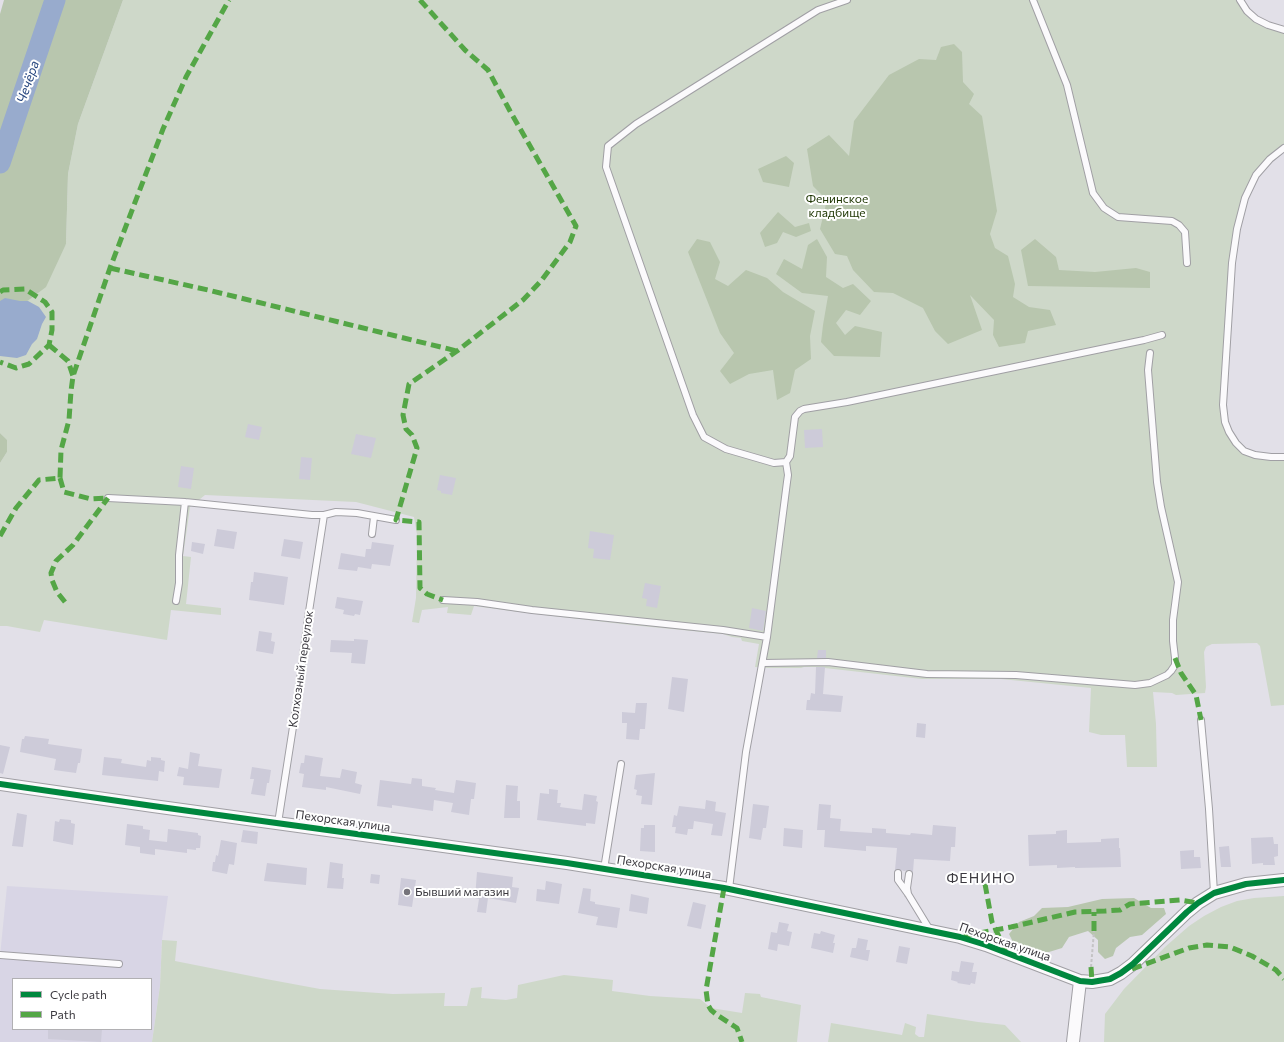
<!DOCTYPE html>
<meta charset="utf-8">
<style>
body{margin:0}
#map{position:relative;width:1284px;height:1042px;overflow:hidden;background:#e2e0e8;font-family:Commissioner,sans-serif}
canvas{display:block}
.legend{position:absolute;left:12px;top:978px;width:140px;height:52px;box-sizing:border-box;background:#fff;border:1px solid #b1b0b3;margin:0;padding:5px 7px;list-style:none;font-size:12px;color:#3c3a40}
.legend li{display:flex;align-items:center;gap:8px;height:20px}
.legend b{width:20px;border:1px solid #b1b0b3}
</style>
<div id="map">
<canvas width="1284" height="1042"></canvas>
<ul class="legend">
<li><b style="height:5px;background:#00873e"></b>Cycle path</li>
<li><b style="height:5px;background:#54a646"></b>Path</li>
</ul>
</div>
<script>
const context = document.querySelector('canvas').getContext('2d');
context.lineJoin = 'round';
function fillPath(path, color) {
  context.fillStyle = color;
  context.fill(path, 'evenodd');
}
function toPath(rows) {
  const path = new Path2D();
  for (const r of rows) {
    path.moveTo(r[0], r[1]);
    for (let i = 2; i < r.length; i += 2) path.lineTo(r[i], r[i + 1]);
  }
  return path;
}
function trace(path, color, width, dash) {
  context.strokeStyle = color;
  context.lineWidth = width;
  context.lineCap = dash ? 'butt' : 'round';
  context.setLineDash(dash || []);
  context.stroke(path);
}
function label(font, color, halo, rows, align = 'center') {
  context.font = font + ' Commissioner,sans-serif';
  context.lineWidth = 4;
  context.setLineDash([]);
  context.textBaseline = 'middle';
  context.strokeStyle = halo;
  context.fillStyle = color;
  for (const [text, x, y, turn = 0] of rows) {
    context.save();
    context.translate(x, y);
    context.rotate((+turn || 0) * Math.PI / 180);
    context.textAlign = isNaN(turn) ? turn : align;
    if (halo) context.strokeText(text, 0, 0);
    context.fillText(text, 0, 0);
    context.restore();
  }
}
fillPath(toPath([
 [7,886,168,896,162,940,160,986,152,1042,0,1042,0,956],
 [13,979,151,979,151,1029,13,1029]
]), '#d8d5e5');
fillPath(toPath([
 [123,0,1240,0,1256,19,1284,30,1284,148,1256,175,1237,229,1223,405,1225,422,1244,451,1284,457,1284,705,1271,706,1260,646,1257,643,1212,644,1206,647,1204,652,1206,687,1205,693,1176,695,1172,693,1153,692,1156,724,1157,767,1127,767,1125,735,1101,735,1089,732,1091,688,1001,679,922,679,816,667,804,667,801,668,767,668,755,667,759,644,742,641,741,638,732,637,723,634,631,625,527,613,474,606,471,615,447,613,448,607,422,610,419,623,412,622,416,598,417,535,414,517,356,502,205,495,190,507,183,556,191,557,186,604,221,608,221,615,171,610,167,640,44,620,40,632,7,626,0,626,0,463,7,452,7,441,0,433,0,339,26,302,66,244,68,174,78,124],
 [1284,896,1284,1042,1104,1042,1105,1014,1124,989,1165,947,1189,926,1204,916,1221,907,1237,901,1254,898],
 [162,940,177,941,175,961,266,979,320,989,393,994,445,993,444,1006,467,1006,471,988,482,987,481,998,506,1000,517,998,518,985,564,975,613,980,612,991,650,996,700,999,711,1008,742,1013,745,993,760,994,761,997,801,1005,797,1042,152,1042,160,986],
 [927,1014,978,1022,1005,1025,1021,1042,828,1042,831,1023,902,1035,905,1023,916,1027,915,1034,919,1037,924,1037]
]), '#ced8c9');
fillPath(toPath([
 [4,0,123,0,78,124,68,174,66,244,46,287,26,302,0,339,0,14],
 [954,44,962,52,963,82,974,94,969,104,982,116,997,211,990,234,995,248,1008,256,1015,284,1013,297,1029,307,1050,310,1056,325,1028,331,1025,343,999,347,993,335,994,320,970,295,982,330,948,344,935,331,923,308,893,293,874,292,853,270,847,256,835,254,820,229,827,200,813,186,807,149,829,135,849,156,854,121,889,75,919,59,936,60,941,47],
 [786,156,794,163,789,187,763,182,758,169],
 [778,212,795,227,809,223,811,231,796,237,783,232,777,243,765,247,760,233],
 [697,239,710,242,720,262,715,279,728,286,746,270,767,278,783,292,815,311,810,336,811,359,795,370,790,393,777,400,773,370,749,374,730,384,720,371,734,353,720,333,688,252],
 [817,239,827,257,826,277,843,288,853,284,871,301,860,315,846,310,836,323,845,335,855,326,882,332,880,357,834,356,821,342,823,325,828,296,802,293,776,274,784,259,802,269,808,245],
 [1035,239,1056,257,1059,270,1095,272,1136,268,1150,272,1150,288,1028,286,1021,250],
 [0,433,7,440,7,452,0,463],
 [1134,898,1151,908,1164,908,1166,914,1142,935,1130,937,1116,948,1113,956,1105,959,1098,952,1098,940,1088,931,1069,937,1062,948,1049,952,1031,952,1014,944,1009,934,1019,922,1034,916,1042,908,1068,907,1102,899]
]), '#b8c6ae');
fillPath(toPath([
 [5,298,20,301,28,301,39,307,46,317,42,324,37,339,32,344,26,355,17,358,0,356,0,301]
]), '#98abcd');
trace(toPath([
 [0,163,55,0]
]), '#98abcd', 21);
fillPath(toPath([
 [248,424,262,427,259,440,245,437],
 [822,429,823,447,805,448,804,430],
 [356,434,376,438,371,458,351,454],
 [301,457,312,458,310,480,299,479],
 [181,466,194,468,191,489,178,487],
 [440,475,456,478,452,495,441,493,441,491,437,490],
 [217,529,237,532,234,549,214,546],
 [590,531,614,535,610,560,593,558,594,549,588,548],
 [284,539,303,542,300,559,281,556],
 [192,542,205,544,203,554,191,551],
 [372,542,394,545,390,566,372,564,371,569,358,567,357,571,338,569,341,553,365,557,366,549,371,549],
 [254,572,288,577,284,605,249,600,251,582,253,582],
 [645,583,661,586,657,608,646,606,647,599,642,598],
 [337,597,363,601,360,615,355,614,354,616,343,614,344,610,335,608],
 [752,608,766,611,763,631,749,628],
 [259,631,272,633,271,641,275,642,273,654,256,651],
 [354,639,368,640,365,664,351,663,352,653,330,652,331,640,354,641],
 [818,650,826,650,826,658,817,658],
 [816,667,825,667,823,694,843,696,841,712,806,710,807,700,810,700,811,693,815,694],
 [672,677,688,679,684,712,668,709],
 [636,703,647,703,645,729,640,729,639,740,626,739,627,723,622,723,622,712,635,713],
 [917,723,926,724,925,738,916,737],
 [25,736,49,739,48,744,82,749,80,763,78,763,76,773,54,770,56,759,20,752,22,739,24,739],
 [0,745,10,747,3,774,0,773],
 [190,752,200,754,198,766,222,769,219,788,183,785,184,777,177,776,179,767,188,769],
 [305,755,323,758,320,776,340,778,342,769,357,772,355,783,362,785,360,794,326,787,326,790,302,787,304,774,299,773,301,763,304,763],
 [104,757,122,759,121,763,146,767,147,760,151,761,151,757,161,758,161,760,165,761,164,772,159,771,158,781,102,775],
 [252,767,271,770,269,783,267,783,265,796,251,794,254,779,250,779],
 [655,773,652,805,641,804,642,796,636,795,637,790,634,789,636,775],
 [412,778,422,779,422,786,436,788,435,790,454,793,456,780,476,783,474,799,471,799,469,815,451,812,453,803,434,800,433,811,392,805,392,808,377,806,380,780,411,784],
 [506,785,518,786,517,801,520,801,520,818,504,818],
 [549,789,558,790,557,803,561,803,560,807,582,810,584,794,597,796,596,801,598,802,595,824,586,823,586,826,537,820,540,793,549,794],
 [706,800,716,802,715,811,726,813,722,836,711,835,713,824,694,821,693,829,688,829,687,835,675,833,676,827,672,827,674,815,677,816,679,806,705,809],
 [753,804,769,806,766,828,763,828,761,840,749,838],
 [819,804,831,805,830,818,841,819,840,831,872,833,872,828,886,829,886,833,910,835,911,833,932,835,933,825,956,827,955,847,951,847,950,861,914,859,913,872,909,870,904,871,898,869,895,870,897,848,866,846,866,851,824,847,825,830,817,830],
 [17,813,27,815,23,847,12,846],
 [60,819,71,820,71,823,75,824,73,845,53,841,55,821,59,822],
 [127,824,143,826,143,829,150,830,149,840,167,842,168,829,198,833,198,835,201,836,200,848,196,848,196,850,187,849,187,853,155,849,155,855,140,853,140,847,125,845],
 [644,825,655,825,655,852,640,851,641,828,644,828],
 [784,828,803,830,802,848,783,846],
 [243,830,258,832,257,844,241,842],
 [1067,830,1067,843,1101,842,1101,839,1119,838,1119,848,1120,848,1121,867,1075,868,1075,867,1057,868,1057,865,1029,866,1028,835,1056,834,1056,831],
 [1273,837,1274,844,1278,844,1278,856,1274,857,1275,865,1263,865,1263,863,1252,864,1251,838],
 [221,840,237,843,234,865,229,864,227,874,212,871,213,862,215,862,216,855,218,856],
 [1229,846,1231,867,1221,867,1219,847],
 [1194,850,1194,857,1200,857,1201,868,1181,869,1180,851],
 [330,862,343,864,342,878,344,878,343,889,327,888],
 [267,863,307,868,306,885,264,881],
 [477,872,513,877,512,887,519,888,516,903,488,898,486,913,477,912,479,899,475,898],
 [371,874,380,875,379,884,370,883],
 [401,878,416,880,412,907,398,905],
 [546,881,562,884,559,904,536,901,537,889,545,890],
 [583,888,591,889,590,901,595,902,595,904,620,908,617,928,596,925,598,917,578,913],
 [631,894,649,898,647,914,629,911],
 [693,902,706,905,701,929,687,926],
 [779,922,789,924,787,931,792,932,789,946,778,944,777,951,768,949,771,932,777,933],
 [821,931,835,935,833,943,835,943,833,953,811,948,814,933,820,934],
 [858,938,868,940,866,950,870,950,868,961,850,957,852,948,856,948],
 [899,946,910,948,907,964,896,962],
 [961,961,974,963,972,972,977,972,975,984,971,983,970,985,957,983,958,982,951,980,952,971,959,972],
 [48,1029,102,1029,101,1042,48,1039]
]), '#cdcbd9');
const lane = toPath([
 [847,0,818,10,636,124,608,146,606,167,693,415,704,437,726,449,774,463,786,462,790,456,795,417,800,411,804,409,847,402,1144,340,1162,335],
 [1033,0,1067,85,1093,193,1104,208,1118,217,1172,221,1179,225,1185,232,1187,263],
 [1240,0,1247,11,1256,19,1268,25,1284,30],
 [1284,148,1270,159,1256,175,1245,198,1237,229,1232,263,1223,405,1225,422,1229,432,1236,443,1244,451,1255,455,1271,457,1284,457],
 [108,498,185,502,312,515,324,515,336,512,357,513,396,520],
 [372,534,374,517],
 [443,600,477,602,532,610,723,630,767,637],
 [176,601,179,583,179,555,185,502],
 [763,663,828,662,927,674,1016,675,1123,684,1135,685,1150,683,1167,675,1171,671,1175,665,1175,658,1173,641,1173,620,1178,582,1161,507,1157,482,1148,370,1150,353],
 [1201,720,1209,809,1214,893],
 [278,823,298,695,308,618,324,515],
 [604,869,621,764],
 [898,873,898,880,908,894,930,930],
 [729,889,746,752,767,637,787,482,788,475,786,462],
 [908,894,907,888,909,874],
 [0,955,119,964]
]);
const street = toPath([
 [0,784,153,806,567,863,724,888,960,937,986,945,1080,981,1092,982,1110,979,1121,973,1133,964,1187,912,1198,903,1214,893,1246,884,1284,880],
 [1073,1042,1080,981]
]);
trace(lane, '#a09fa4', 8);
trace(street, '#a09fa4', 14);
trace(toPath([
 [1091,967,1094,931]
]), '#c4c3c5', 2, [3, 2]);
trace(lane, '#fbfafc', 6);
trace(street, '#fbfafc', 12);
trace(toPath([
 [420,0,465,50,488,70,510,111,576,226,570,242,541,281,523,300,457,351,409,384,403,415,406,429,412,435,417,448,396,520,419,522,420,588,427,594,443,600],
 [110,268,208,290,457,351],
 [0,292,3,290,25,289,45,302,52,312,52,330,49,345,29,364,16,368,0,362],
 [49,345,68,361,73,376],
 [60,478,64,492,91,499,108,498],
 [0,536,16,508,39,480,60,478,61,450,69,420,71,391,73,376,110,268,163,129,186,77,229,0],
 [65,602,57,592,52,580,51,573,56,561,73,545,108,498],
 [1175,658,1181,673,1196,695,1201,720],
 [985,884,992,922,1007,953],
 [724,888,706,990,708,1005,711,1010,717,1015,737,1028,742,1042],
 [1094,931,1094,912],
 [964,936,1011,927,1075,912,1105,911,1120,910,1130,904,1180,900,1198,903],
 [1091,967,1092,982],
 [1132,969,1189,948,1207,945,1230,947,1252,956,1276,970,1284,979]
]), '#54a646', 5, [10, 5]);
trace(toPath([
 [0,784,153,806,567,863,724,888,960,937,986,945,1080,981,1092,982,1110,979,1121,973,1133,964,1187,912,1198,903,1214,893,1246,884,1284,880]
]), '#00873e', 6);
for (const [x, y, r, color] of [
 [407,892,4,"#76747b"]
]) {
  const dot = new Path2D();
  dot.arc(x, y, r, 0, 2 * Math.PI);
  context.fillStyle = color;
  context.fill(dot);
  trace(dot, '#fff', 1.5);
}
label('12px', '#1c3400', '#fff', [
 ["Фенинское",837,199],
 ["кладбище",837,213]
]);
label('12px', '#3c3a40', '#fff', [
 ["Колхозный переулок",301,669,-82],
 ["Пехорская улица",343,821,8],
 ["Пехорская улица",664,867,9],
 ["Пехорская улица",1005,942,19]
]);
label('12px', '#3c3a40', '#fff', [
 ["Бывший магазин",415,892]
], 'left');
label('italic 13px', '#25457f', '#fff', [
 ["Чечёра",28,82,-71]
]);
context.letterSpacing = '1px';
label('14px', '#3c3a40', '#fff', [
 ["ФЕНИНО",981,878]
]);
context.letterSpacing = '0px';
</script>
